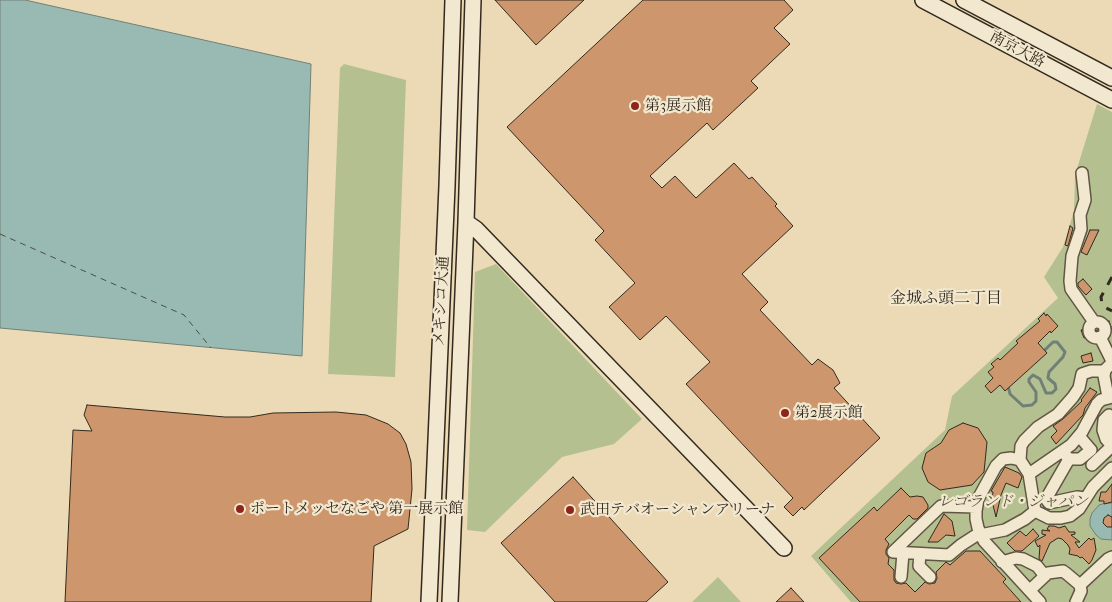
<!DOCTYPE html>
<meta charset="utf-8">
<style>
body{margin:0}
canvas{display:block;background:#ebdab5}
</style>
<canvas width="1112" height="602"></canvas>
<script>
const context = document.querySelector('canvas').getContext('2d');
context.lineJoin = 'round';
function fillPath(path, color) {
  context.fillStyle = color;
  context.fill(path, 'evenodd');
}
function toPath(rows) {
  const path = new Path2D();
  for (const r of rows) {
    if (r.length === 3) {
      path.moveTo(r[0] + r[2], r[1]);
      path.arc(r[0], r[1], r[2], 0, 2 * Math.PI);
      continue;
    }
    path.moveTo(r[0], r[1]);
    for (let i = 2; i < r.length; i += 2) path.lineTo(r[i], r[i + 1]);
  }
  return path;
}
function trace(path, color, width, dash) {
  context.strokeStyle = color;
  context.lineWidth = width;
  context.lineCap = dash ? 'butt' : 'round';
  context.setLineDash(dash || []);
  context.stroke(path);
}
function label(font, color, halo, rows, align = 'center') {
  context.font = font + ' "IM FELL French Canon","Noto Serif JP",serif';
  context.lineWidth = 4.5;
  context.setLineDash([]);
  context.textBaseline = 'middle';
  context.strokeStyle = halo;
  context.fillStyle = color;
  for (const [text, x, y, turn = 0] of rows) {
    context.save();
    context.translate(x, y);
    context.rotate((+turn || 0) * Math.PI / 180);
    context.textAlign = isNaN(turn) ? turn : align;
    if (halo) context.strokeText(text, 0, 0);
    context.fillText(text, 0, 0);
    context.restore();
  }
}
fillPath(toPath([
 [344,64,406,80,395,377,328,374,340,68],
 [1097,104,1112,112,1112,602,851,602,811,556,945,430,952,396,1058,298,1044,277,1063,247,1074,211,1075,175],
 [496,264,642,419,614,444,562,457,485,532,467,530,475,272],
 [718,577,741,602,692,602]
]), '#b4c090');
const water = toPath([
 [0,0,25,0,311,64,302,356,0,328,0,0],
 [1106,503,1112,503,1112,540,1101,539,1096,535,1090,526,1090,519,1092,513,1099,505,1106,503]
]);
fillPath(water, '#99bab3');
trace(water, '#708077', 1);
trace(toPath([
 [1053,342,1057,342,1065,352,1063,357,1049,372,1048,378,1055,384,1056,389,1052,393,1046,393,1040,379,1033,375,1029,379,1029,382,1036,392,1036,401,1032,405,1023,406,1010,394,1008,386,1053,342]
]), '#708077', 3);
trace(toPath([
 [0,234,184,315,211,348]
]), '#4c4e43', 1, [6, 5]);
const building = toPath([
 [495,0,584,0,536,45,495,0],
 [643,0,784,0,793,10,774,28,790,44,751,81,758,88,713,130,707,123,650,176,662,188,675,176,696,198,734,163,749,179,752,177,777,204,775,206,793,226,742,274,768,302,760,310,812,365,818,359,833,370,840,383,834,388,880,438,804,510,802,507,793,516,784,507,793,498,686,384,710,362,666,316,640,340,609,307,635,283,595,240,604,231,507,127,643,0],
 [1070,226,1073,228,1068,246,1065,245,1070,226],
 [1090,230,1099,230,1087,255,1081,252,1090,230],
 [1083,279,1092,289,1086,295,1078,286,1078,283,1083,279],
 [1044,313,1046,316,1047,314,1058,326,1051,333,1050,331,1038,343,1047,353,1005,391,1000,385,991,393,985,386,993,378,988,372,994,367,991,364,998,358,1000,360,1018,343,1016,341,1040,321,1038,319,1044,313],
 [1109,321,1112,330,1106,332,1101,330,1097,330,1093,336,1084,338,1081,330,1089,327,1095,329,1099,328,1101,323,1109,321],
 [1091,353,1093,361,1083,363,1081,356,1091,353],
 [1090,388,1097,392,1085,408,1083,415,1056,444,1051,437,1057,431,1053,426,1063,419,1082,401,1081,400,1090,388],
 [87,405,225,417,250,417,273,413,336,412,366,415,388,424,400,433,406,444,411,462,412,489,408,529,374,546,371,602,65,602,73,430,92,431,84,415,87,405],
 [963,423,978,428,987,442,984,472,972,485,940,490,928,482,922,468,926,453,941,443,949,430,963,423],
 [1005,467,1019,473,1022,477,1018,488,1006,483,1001,495,996,517,992,501,993,492,991,491,1005,467],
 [573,477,668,582,646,602,555,602,501,543,573,477],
 [1112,484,1112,502,1104,504,1104,501,1099,501,1101,492,1106,492,1112,484],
 [901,488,910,497,917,496,923,497,928,505,928,508,917,519,913,519,909,515,885,539,889,544,886,550,886,554,889,558,888,564,894,570,894,580,896,583,901,584,906,583,915,592,925,582,929,584,935,583,937,578,936,572,946,562,950,565,966,551,980,551,1006,579,1003,582,1021,602,860,602,819,558,874,507,877,511,901,488],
 [944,514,952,521,955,536,946,535,938,542,928,542,944,514],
 [1108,515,1112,517,1112,527,1107,527,1103,523,1104,518,1108,515],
 [1049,526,1054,526,1059,528,1065,526,1069,532,1075,532,1075,534,1071,535,1080,542,1075,542,1079,548,1089,538,1091,540,1094,538,1096,550,1092,560,1089,564,1082,557,1080,558,1078,556,1069,554,1070,549,1068,545,1062,539,1058,538,1050,543,1042,561,1039,559,1040,545,1038,547,1035,541,1046,535,1042,534,1042,530,1050,531,1047,529,1049,526],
 [1033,529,1039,536,1022,551,1015,551,1007,543,1020,531,1026,536,1033,529],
 [791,588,804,602,776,602,791,588]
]);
fillPath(building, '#ce966d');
trace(building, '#332a1e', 1);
const street = toPath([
 [1082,173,1085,200,1080,215,1081,229,1072,256,1070,281,1071,289,1094,322],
 [1097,330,8],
 [1100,337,1112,361],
 [1108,397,1104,376,1105,370,1112,363],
 [1112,397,1101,400,1097,404,1082,432,1071,445,1029,474,1035,511,1049,518,1061,518,1070,516,1079,509,1093,487,1112,468],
 [1063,452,1069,459,1046,499,1049,503,1077,497,1085,498],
 [1069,459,1080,459,1091,450,1079,436],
 [1020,460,1011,458,1003,459,996,466,978,499,976,511,976,519,978,528,984,541,1040,602],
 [1092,465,1112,446,1106,439,1103,430,1104,420,1109,415,1111,417,1109,428,1112,437],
 [1029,474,1020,460,1021,446,1024,441,1038,427,1058,414,1073,397,1079,388,1082,374,1091,371,1105,371],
 [976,507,941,506,893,552,949,555,961,545,975,536,1005,530,1025,519,1035,511],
 [920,554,919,566,930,577],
 [1002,562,1016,558,1023,559,1037,566,1045,576],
 [901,577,903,553],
 [1080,585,1108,559,1112,557],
 [1030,590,1048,573,1063,571,1067,574,1080,585,1081,591,1076,602]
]);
const secondary = toPath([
 [923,0,1112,100],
 [964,0,1112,78],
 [466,222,476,229,784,548],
 [429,602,447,186,453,0],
 [450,602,466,222,473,0]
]);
trace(street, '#615644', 14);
trace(secondary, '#332a1e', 18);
trace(street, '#f2e7cf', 11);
trace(secondary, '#f2e7cf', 15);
trace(toPath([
 [1112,277,1101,297,1102,304,1106,308,1112,311]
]), '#332a1e', 3, [9, 9]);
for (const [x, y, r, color] of [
 [635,106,5,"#8f2418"],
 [785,413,5,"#8f2418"],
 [240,509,5,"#8f2418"],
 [570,510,5,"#8f2418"]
]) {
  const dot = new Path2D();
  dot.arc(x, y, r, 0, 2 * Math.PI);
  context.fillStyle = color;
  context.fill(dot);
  trace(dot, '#f2e7cf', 2);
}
label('15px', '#332a1e', '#f2e7cf', [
 ["南京大路",1017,50,28],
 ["メキシコ大通",442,301,-87]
]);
label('15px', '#332a1e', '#f2e7cf', [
 ["第3展示館",645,106],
 ["第2展示館",795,413],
 ["ポートメッセなごや 第一展示館",250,509],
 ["武田テバオーシャンアリーナ",580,510]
], 'left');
label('italic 15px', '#53503a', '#f2e7cf', [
 ["レゴランド・ジャパン",1013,502]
]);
label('16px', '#332a1e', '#f2e7cf', [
 ["金城ふ頭二丁目",946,299]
]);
</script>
